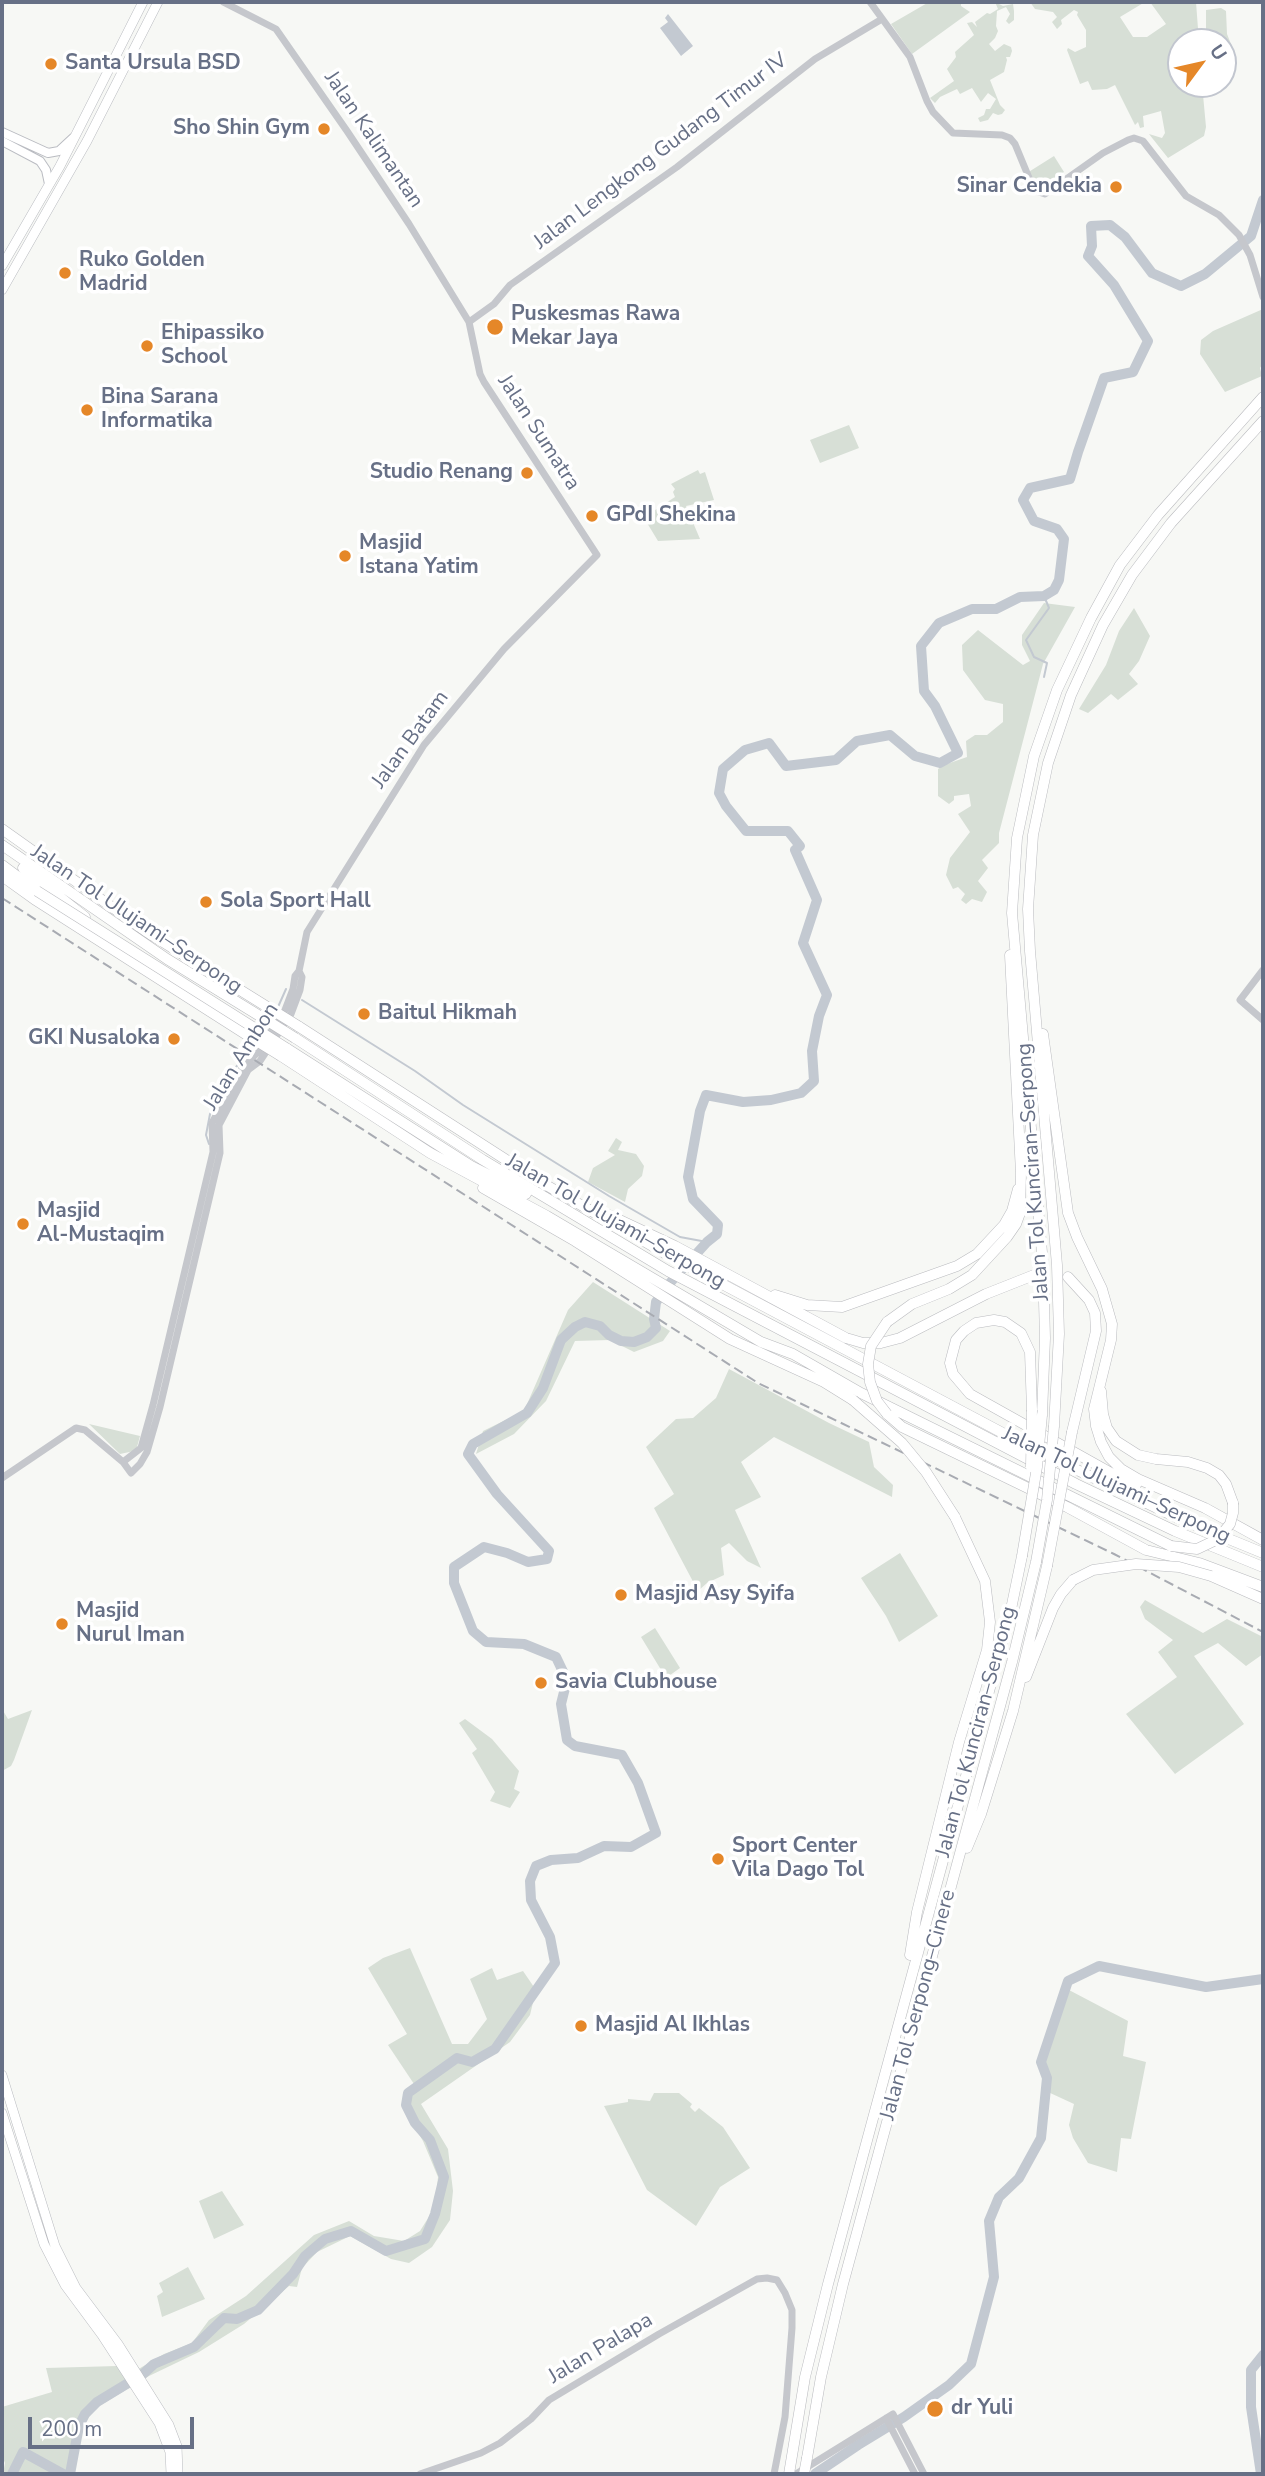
<!DOCTYPE html>
<html>
<head>
<meta charset="utf-8">
<style>
  body { margin:0 }
  #map { position:relative; width:1265px; height:2476px; overflow:hidden; background:#f7f8f5; font-family:"Nunito Sans",sans-serif }
  canvas { display:block }
  .frame { position:absolute; inset:0; border:4px solid #677086; pointer-events:none }
  .north { position:absolute; left:1167px; top:28px; width:70px; height:70px; box-sizing:border-box; background:#fff; border:2px solid #c2c6cf; border-radius:50%; rotate:57deg; font-size:19px; font-weight:700; line-height:28px; text-align:center; color:#677086 }
  .north::after { content:''; display:block; margin:auto; width:24px; height:32px; background:#e58728; clip-path:polygon(50% 0,100% 100%,50% 72%,0 100%) }
  .scale { position:absolute; left:28px; top:2417px; width:166px; height:32px; box-sizing:border-box; border:4px solid #677086; border-top:0; padding-left:9px; font-size:21px; line-height:24px; white-space:nowrap; color:#677086; -webkit-text-stroke:5px #fff; paint-order:stroke }
</style>
</head>
<body>
<div id="map">
<canvas width="1265" height="2476"></canvas>
<div class="frame"></div>
<div class="north">U</div>
<div class="scale">200 m</div>
</div>
<script>
const c = document.querySelector('canvas').getContext('2d');
c.lineJoin = 'round';
function paint(path, color) { c.fillStyle = color; c.fill(path, 'evenodd'); }
const shape = rows => new Path2D(rows.map(r => 'M' + r).join(''));
function stroke(path, color, width, dash) { c.strokeStyle = color; c.lineWidth = width; c.lineCap = dash ? 'butt' : 'round'; c.setLineDash(dash || []); c.stroke(path); }
function write(font, color, halo, rows, align = 'center') {
  c.font = font + ' "Nunito Sans",sans-serif'; c.lineWidth = 7; c.setLineDash([]); c.textBaseline = 'middle'; c.strokeStyle = halo; c.fillStyle = color; for (const [text, x, y, turn = 0] of rows) {
    c.save(); c.translate(x, y); c.rotate((+turn || 0) * Math.PI / 180); c.textAlign = isNaN(turn) ? turn : align; if (halo) c.strokeText(text, 0, 0); c.fillText(text, 0, 0); c.restore();
  }
}
const green = shape([
  [929,2,961,2,961,6,970,12,912,54,891,24],
  [995,2,1003,6,1013,4,1014,11,1014,20,1009,24,1006,21,1010,14,1006,7,997,11,996,26,998,31,995,38,989,44,995,51,1004,44,1011,47,1012,51,1010,57,1006,57,1007,60,1004,72,990,80,1000,105,1005,110,1002,114,998,115,993,113,988,120,980,122,978,118,984,115,986,109,990,109,996,99,988,93,981,102,972,88,960,94,957,89,940,97,935,103,930,98,954,81,947,69,956,57,955,52,974,35,967,23,972,22,977,27,975,22,987,13,990,14,998,9],
  [1030,2,1145,2,1120,17,1133,37,1147,37,1166,24,1150,2,1196,2,1199,42,1181,42,1181,84,1202,84,1206,127,1204,136,1168,158,1149,134,1162,138,1165,133,1161,111,1143,116,1144,127,1140,128,1138,122,1135,125,1115,85,1107,89,1092,90,1088,81,1080,84,1067,50,1068,48,1075,52,1086,47,1086,30,1077,15,1078,12,1074,10,1061,20,1062,24,1057,29,1052,22,1057,17,1053,12,1035,9],
  [1221,8,1226,11,1227,34,1231,44,1206,42,1206,10],
  [1054,156,1064,172,1043,185,1037,185,1031,180,1027,173],
  [1263,309,1263,363,1260,368,1262,376,1225,392,1200,354,1201,340,1213,331],
  [849,425,859,448,820,463,810,440],
  [698,470,700,474,705,472,714,500,686,506,700,539,658,541,641,513,649,514,675,497,673,492,675,489,671,484],
  [1044,603,1075,607,1043,664,999,833,999,843,982,860,988,868,978,881,987,892,982,902,972,899,966,904,961,900,965,894,958,887,953,889,946,875,950,858,970,832,958,814,971,806,969,794,954,796,954,800,949,804,938,796,938,769,944,765,967,757,966,741,975,735,987,735,1003,722,1003,704,985,700,963,670,962,645,978,630,1023,665,1030,661,1022,645,1022,635],
  [1134,608,1150,636,1139,661,1129,674,1138,684,1118,700,1111,694,1088,713,1079,709,1106,665,1119,631],
  [616,1138,622,1142,618,1150,636,1154,644,1166,642,1176,628,1189,625,1202,588,1182,593,1168,615,1155,608,1151],
  [593,1282,670,1331,663,1341,634,1352,610,1340,575,1341,546,1401,514,1434,476,1454,483,1431,524,1411,568,1310],
  [729,1369,829,1423,869,1442,874,1467,893,1485,892,1497,774,1437,741,1462,761,1497,735,1510,761,1568,747,1561,729,1543,721,1548,724,1575,707,1583,698,1591,654,1508,674,1494,646,1447,676,1419,693,1418,716,1398],
  [89,1424,140,1436,137,1447,134,1451,120,1454],
  [900,1553,938,1616,899,1642,886,1616,861,1578],
  [1145,1600,1203,1633,1227,1619,1263,1637,1263,1654,1246,1666,1218,1643,1194,1656,1244,1724,1175,1774,1126,1714,1177,1677,1158,1652,1173,1640,1145,1619,1140,1607],
  [655,1628,680,1668,666,1678,641,1637],
  [2,1709,8,1719,32,1710,14,1760,11,1766,2,1771],
  [465,1719,492,1739,519,1771,514,1789,520,1792,510,1808,490,1801,495,1792,472,1753,477,1749,459,1723],
  [410,1948,452,2044,468,2044,487,2019,470,1979,492,1968,497,1980,523,1971,536,1990,530,2015,510,2042,421,2104,448,2149,453,2191,450,2220,432,2247,409,2263,391,2259,350,2236,317,2252,302,2268,297,2287,289,2286,244,2324,199,2352,149,2376,96,2408,85,2422,80,2435,74,2474,3,2474,5,2463,2,2456,2,2407,52,2392,46,2368,117,2366,125,2377,164,2354,192,2343,209,2320,246,2296,314,2235,349,2221,374,2236,404,2241,420,2231,435,2207,438,2177,423,2141,403,2108,404,2093,414,2084,388,2045,407,2034,368,1968,383,1958],
  [1069,1990,1128,2021,1123,2056,1146,2062,1131,2139,1121,2138,1117,2172,1088,2163,1073,2138,1069,2125,1074,2104,1048,2092,1038,2062],
  [654,2093,679,2093,692,2104,690,2107,695,2112,699,2108,723,2127,750,2168,720,2187,696,2226,647,2190,604,2106,628,2102,628,2099,650,2101],
  [222,2191,244,2225,214,2239,199,2201],
  [188,2267,205,2299,162,2317,157,2296,163,2292,159,2283]
]);
const water = shape([
  [668,14,693,46,681,56,660,28,668,22,665,18]
]);
const stream = shape([
  [1044,596,1049,608,1026,640,1034,657,1047,663,1044,677],
  [302,1000,415,1071,463,1105,609,1196,680,1237,707,1242],
  [278,1007,286,989],
  [209,1144,206,1135,210,1114,236,1067,255,1045]
]);
const river = shape([
  [12,2474,23,2452,63,2474],
  [70,2474,79,2426,85,2414,97,2402,143,2374,154,2364,194,2347,224,2318,237,2319,258,2310,293,2274,305,2256,325,2239,351,2231,386,2251,425,2239,435,2214,444,2177,430,2140,415,2123,406,2105,408,2093,457,2058,472,2062,495,2049,555,1963,550,1937,531,1900,530,1881,536,1866,551,1860,578,1858,604,1846,631,1847,656,1833,638,1783,622,1755,575,1746,567,1740,561,1704,567,1680,556,1657,524,1644,486,1642,473,1631,454,1583,454,1567,484,1547,507,1553,528,1562,547,1559,549,1551,497,1494,468,1454,473,1444,527,1413,543,1388,561,1340,575,1327,585,1322,600,1326,609,1335,621,1341,634,1342,647,1337,656,1328,654,1319,656,1302,669,1284,707,1242,717,1234,718,1225,693,1199,688,1177,700,1111,706,1095,743,1102,771,1100,801,1093,814,1081,812,1051,819,1016,827,995,803,943,817,900,795,850,800,846,788,831,746,831,726,806,719,793,723,769,745,750,769,743,786,766,836,760,857,741,890,735,915,756,940,763,958,753,935,706,924,691,921,646,939,623,972,609,996,609,1020,597,1044,596,1054,590,1059,580,1064,539,1057,529,1034,521,1023,500,1030,488,1070,479,1078,452,1104,378,1133,372,1148,341,1114,285,1088,256,1092,246,1091,226,1110,225,1125,237,1152,273,1181,286,1205,274,1251,236,1263,200],
  [815,2474,858,2445,904,2417,949,2385,971,2364,994,2277,989,2221,999,2197,1019,2178,1041,2138,1047,2078,1041,2062,1068,1981,1099,1966,1206,1987,1263,1979],
  [1261,2474,1251,2407,1251,2370,1263,2355]
]);
const tertiary = shape([
  [870,2,910,57,927,101,933,112,953,133,1002,135,1010,138,1015,144,1032,185,1036,191,1045,194,1103,153,1128,140,1134,138,1143,141,1186,196,1219,215,1239,235,1250,255,1263,297],
  [469,322,494,304,510,285,677,167,815,59,882,19],
  [1263,970,1240,1000,1263,1020],
  [123,1462,141,1448,153,1405,213,1152,212,1123,242,1068,257,1053,285,1010,293,989,295,976,299,971,307,932,424,745,504,649,597,555,484,382,480,374,469,322,409,224,347,131,276,29,223,2],
  [2,1478,76,1428,85,1430,123,1462,131,1473,140,1464,147,1452,160,1407,220,1153,219,1125,248,1070,260,1061,291,1014,300,990,302,977,299,971],
  [886,2418,915,2474],
  [420,2474,481,2453,500,2443,531,2419,549,2400,659,2334,757,2279,767,2278,777,2280,785,2293,792,2310,792,2328,785,2417,774,2474],
  [796,2474,893,2414,924,2474]
]);
const secondary = shape([
  [2,132,48,153,59,151,73,138],
  [2,141,40,161,46,170,49,184]
]);
const primary = shape([
  [2,266,60,166,143,2],
  [2,290,87,141,158,2],
  [2,2075,55,2246,76,2288,118,2344,169,2425,177,2446,178,2474],
  [2,2113,44,2244,65,2285,102,2335,159,2423,170,2452,171,2474]
]);
const motorway = shape([
  [2,829,147,932,269,1008],
  [2,845,167,959,263,1018],
  [2,865,37,891],
  [23,868,85,917],
  [2,876,34,899,247,1035],
  [298,1026,539,1181,675,1259,1031,1448,1180,1519,1263,1553],
  [1043,1034,1068,1213,1077,1237,1102,1289,1112,1324,1111,1340,1094,1409,1096,1426,1101,1442,1109,1457,1121,1469,1138,1479,1205,1508,1263,1540],
  [295,1038,483,1160,668,1271,1076,1484,1175,1531,1263,1567],
  [286,1048,471,1166,526,1194],
  [281,1056,430,1153,547,1216,761,1342,793,1354,861,1393,1171,1546],
  [483,1188,575,1241,730,1339,824,1382,853,1400],
  [609,1215,675,1246,846,1338,863,1343,881,1343,900,1338,986,1294,1034,1275],
  [1068,1277,1089,1300,1095,1313,1096,1331,1072,1432],
  [775,1295,807,1305,842,1307,957,1266,977,1254,1004,1225,1012,1211,1018,1189],
  [887,1322,912,1304,949,1289,972,1275,1007,1237,1016,1224,1020,1213,1021,1173,1010,955],
  [1101,1391,1103,1414,1107,1428,1116,1441,1138,1455,1156,1459,1188,1462,1207,1468,1219,1475,1226,1484,1233,1503],
  [1032,1410,1030,1352,1021,1333,1005,1322,994,1320,976,1323,964,1331,956,1340,950,1363,953,1374,970,1394,1113,1474,1136,1485],
  [887,1414,902,1427,1067,1507,1146,1550,1199,1563,1263,1587],
  [1042,1415,1045,1338,1043,1264,1012,913,1017,838,1034,756,1057,690,1091,618,1120,565,1158,515,1263,397],
  [1054,1426,1059,1334,1057,1265,1030,951,1028,909,1033,835,1048,763,1071,695,1103,625,1132,575,1171,523,1263,421],
  [1211,1576,1263,1599],
  [1026,1677,1053,1608,1061,1594,1073,1580],
  [967,1848,981,1814,1013,1711,1047,1566],
  [910,1955,917,1912,959,1742,987,1650,990,1622,985,1581,955,1517],
  [807,2458,821,2377,843,2284,1012,1662,1036,1562],
  [789,2474,805,2377,828,2284,1010,1614,1022,1556]
]);
const rail = shape([
  [2,898,758,1383,1114,1554,1263,1632]
]);
const motorwayBridge = shape([
  [37,891,286,1048],
  [269,1008,298,1026],
  [263,1018,295,1038],
  [247,1035,281,1056],
  [887,1322,871,1346,868,1364,870,1382,877,1401,887,1414],
  [853,1400,902,1443,926,1472,955,1517],
  [1031,1467,1032,1410],
  [1171,1546,1197,1549,1218,1539,1230,1524,1233,1513,1233,1503],
  [1022,1556,1037,1467,1042,1415],
  [1036,1562,1047,1500,1054,1426],
  [1047,1566,1072,1432],
  [1073,1580,1093,1570,1136,1564,1179,1567,1211,1576],
  [804,2474,807,2458]
]);
const markers = [
  [51,64,7,"#e58728"],
  [324,129,7,"#e58728"],
  [1116,187,7,"#e58728"],
  [65,273,7,"#e58728"],
  [495,327,9,"#e58728"],
  [147,346,7,"#e58728"],
  [87,410,7,"#e58728"],
  [527,473,7,"#e58728"],
  [592,516,7,"#e58728"],
  [345,556,7,"#e58728"],
  [206,902,7,"#e58728"],
  [364,1014,7,"#e58728"],
  [174,1039,7,"#e58728"],
  [23,1224,7,"#e58728"],
  [621,1595,7,"#e58728"],
  [62,1624,7,"#e58728"],
  [541,1683,7,"#e58728"],
  [718,1859,7,"#e58728"],
  [581,2026,7,"#e58728"],
  [935,2409,9,"#e58728"]
];
const poiNames = [
  ["Santa Ursula BSD",65,64],
  ["Sho Shin Gym",310,129,"right"],
  ["Sinar Cendekia",1102,187,"right"],
  ["Ruko Golden",79,261],
  ["Madrid",79,285],
  ["Puskesmas Rawa",511,315],
  ["Mekar Jaya",511,339],
  ["Ehipassiko",161,334],
  ["School",161,358],
  ["Bina Sarana",101,398],
  ["Informatika",101,422],
  ["Studio Renang",513,473,"right"],
  ["GPdI Shekina",606,516],
  ["Masjid",359,544],
  ["Istana Yatim",359,568],
  ["Sola Sport Hall",220,902],
  ["Baitul Hikmah",378,1014],
  ["GKI Nusaloka",160,1039,"right"],
  ["Masjid",37,1212],
  ["Al-Mustaqim",37,1236],
  ["Masjid Asy Syifa",635,1595],
  ["Masjid",76,1612],
  ["Nurul Iman",76,1636],
  ["Savia Clubhouse",555,1683],
  ["Sport Center",732,1847],
  ["Vila Dago Tol",732,1871],
  ["Masjid Al Ikhlas",595,2026],
  ["dr Yuli",951,2409]
];
const streetNames = [
  ["Jalan Kalimantan",373,140,56],
  ["Jalan Lengkong Gudang Timur IV",661,152,-37],
  ["Jalan Sumatra",538,433,57],
  ["Jalan Batam",411,740,-54],
  ["Jalan Tol Ulujami–Serpong",136,920,34],
  ["Jalan Ambon",242,1057,-58],
  ["Jalan Tol Kunciran–Serpong",1034,1172,-94],
  ["Jalan Tol Ulujami–Serpong",615,1222,30],
  ["Jalan Tol Ulujami–Serpong",1116,1486,25],
  ["Jalan Tol Kunciran–Serpong",977,1732,-75],
  ["Jalan Tol Serpong–Cinere",919,2005,-75],
  ["Jalan Palapa",601,2349,-31]
];
paint(green, '#d7dfd6');
paint(water, '#c3c9d1');
stroke(stream, '#c3c9d1', 2);
stroke(river, '#c3c9d1', 10);
stroke(secondary, '#babcc2', 10);
stroke(primary, '#babcc1', 10);
stroke(motorway, '#babbbf', 11);
stroke(tertiary, '#c5c7cc', 7);
stroke(secondary, '#fff', 8);
stroke(primary, '#fff', 9);
stroke(motorway, '#fff', 10);
stroke(rail, '#a8abb2', 2, [10, 5]);
stroke(motorwayBridge, '#babbbf', 11, []);
stroke(motorwayBridge, '#fff', 10);
for (const [x, y, r, color] of markers) { const dot = new Path2D(); dot.arc(x, y, r, 0, 2 * Math.PI); c.fillStyle = color; c.fill(dot); stroke(dot, '#fff', 2.5); }
write('bold 21px', '#677086', '#fff', poiNames, 'left');
write('21px', '#677086', '#fff', streetNames);
</script>
</body>
</html>
